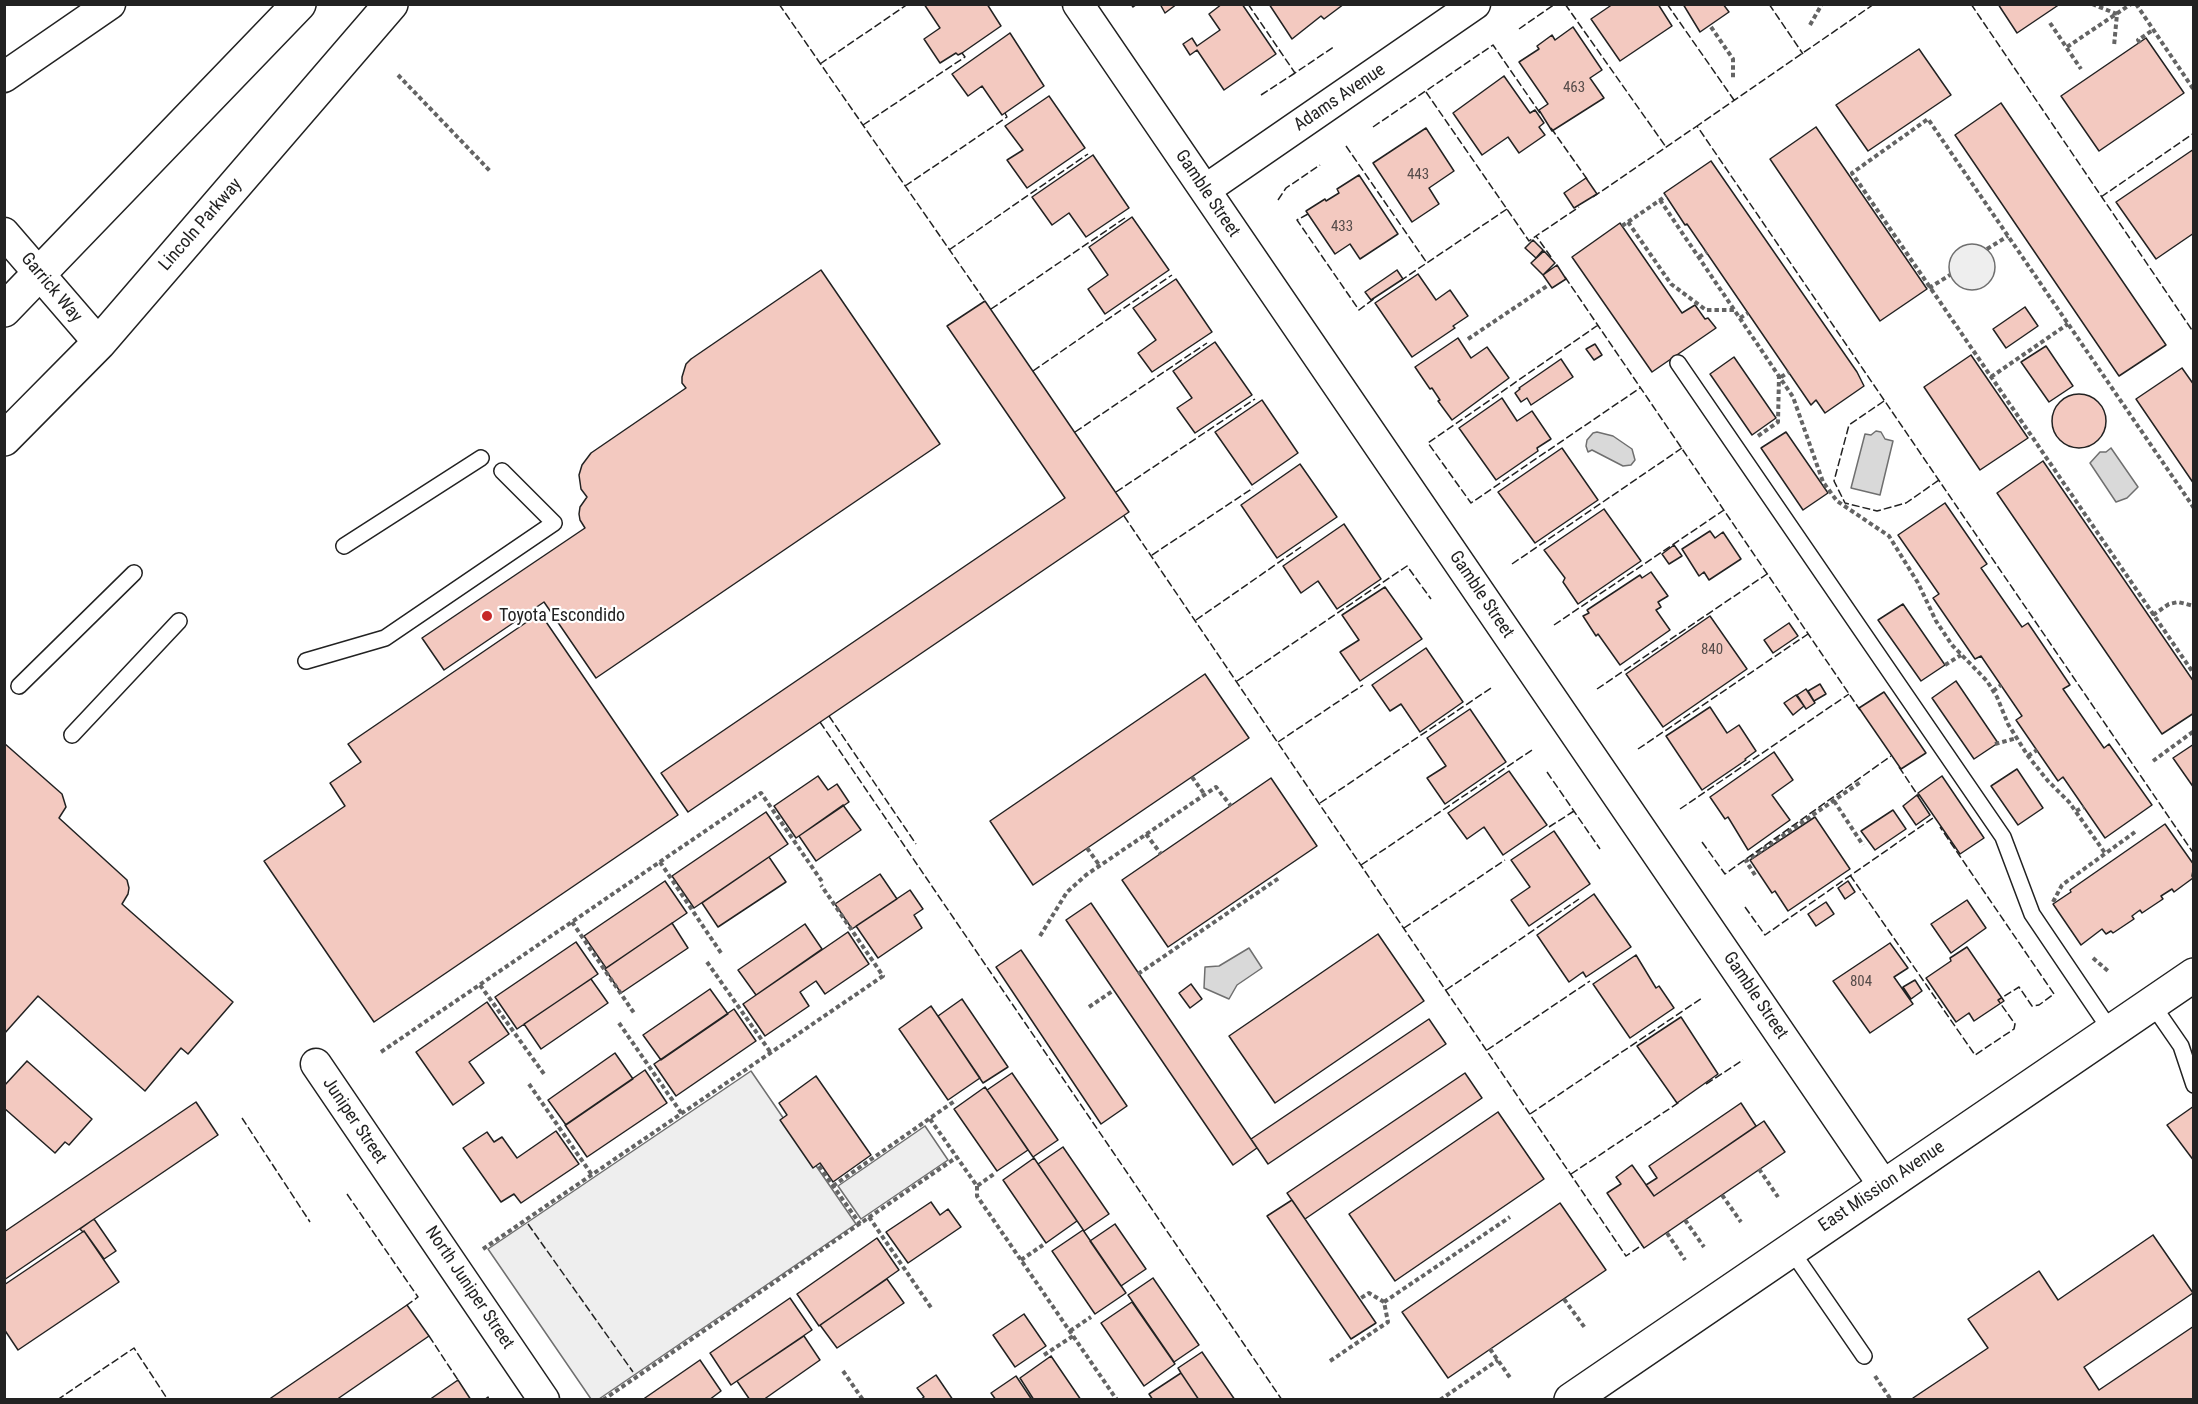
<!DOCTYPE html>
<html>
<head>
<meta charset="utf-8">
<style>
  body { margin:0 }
  #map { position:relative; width:2198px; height:1404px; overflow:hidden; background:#fff; font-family:"Roboto Condensed",sans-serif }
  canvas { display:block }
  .frame { position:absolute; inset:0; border:6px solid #222; pointer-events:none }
</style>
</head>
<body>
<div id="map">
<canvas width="2198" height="1404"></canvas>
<div class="frame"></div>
</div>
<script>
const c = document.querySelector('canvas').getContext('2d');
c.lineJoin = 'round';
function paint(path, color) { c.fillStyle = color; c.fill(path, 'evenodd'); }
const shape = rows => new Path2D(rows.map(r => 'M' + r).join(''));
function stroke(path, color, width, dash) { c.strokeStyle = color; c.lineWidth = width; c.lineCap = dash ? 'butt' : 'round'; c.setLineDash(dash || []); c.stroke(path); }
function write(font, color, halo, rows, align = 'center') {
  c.font = font + ' "Roboto Condensed",sans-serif'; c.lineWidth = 4.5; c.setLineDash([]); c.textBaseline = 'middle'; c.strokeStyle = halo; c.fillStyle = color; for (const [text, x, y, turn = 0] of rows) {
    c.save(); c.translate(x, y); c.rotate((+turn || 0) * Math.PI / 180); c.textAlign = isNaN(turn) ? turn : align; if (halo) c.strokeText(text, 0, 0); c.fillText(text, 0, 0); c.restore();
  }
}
const green = shape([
  '1949 267a23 23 0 1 1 46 0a23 23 0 1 1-46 0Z',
  [751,1071,856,1224,599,1399,591,1399,488,1249,751,1071],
  [925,1126,948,1160,861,1219,838,1186,925,1126]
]);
const water = shape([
  [1876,431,1881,432,1885,439,1893,441,1880,495,1851,488,1865,434,1871,435,1876,431],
  [1597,432,1613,436,1632,449,1635,460,1631,465,1623,466,1592,450,1588,452,1586,446,1587,440,1593,433,1597,432],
  [2111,448,2138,487,2127,498,2116,502,2090,463,2100,452,2106,452,2111,448],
  [1249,948,1262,968,1237,985,1229,999,1204,988,1205,967,1219,966,1249,948]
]);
const building = shape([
  [924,4,987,4,1001,26,962,53,958,55,956,53,940,63,924,39,940,28,924,4],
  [1160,4,1177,4,1165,13,1160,4],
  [1222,4,1242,4,1276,54,1224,90,1197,50,1190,55,1183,44,1192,38,1197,46,1220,30,1209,14,1222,4],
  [1269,4,1344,4,1324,19,1321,16,1292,39,1269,4],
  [1613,4,1658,4,1672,26,1620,61,1591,19,1613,4],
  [1683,4,1723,4,1729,12,1700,32,1683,4],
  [1998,4,2060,4,2017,33,1998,4],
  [1573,27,1602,70,1590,78,1604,98,1552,131,1539,110,1548,104,1519,62,1539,49,1537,46,1552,35,1555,40,1573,27],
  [1010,33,1044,86,1002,115,982,86,968,96,952,74,1010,33],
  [2146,38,2184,93,2099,151,2061,96,2146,38],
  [1919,49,1951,95,1868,151,1836,105,1919,49],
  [1504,76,1530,113,1535,110,1544,123,1539,127,1545,135,1519,153,1508,137,1482,155,1453,113,1504,76],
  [1049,96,1085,148,1027,188,1007,160,1023,150,1005,126,1049,96],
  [2001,103,2166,345,2119,376,1955,135,2001,103],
  [1816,127,1927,289,1880,321,1770,159,1816,127],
  [1426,128,1454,171,1429,188,1439,204,1412,222,1373,163,1426,128],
  [2194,149,2194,233,2156,259,2116,202,2194,149],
  [1093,155,1129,208,1086,237,1069,213,1052,225,1032,197,1093,155],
  [1711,161,1857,372,1864,386,1825,413,1816,400,1811,405,1687,224,1685,225,1664,193,1711,161],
  [1359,175,1398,234,1360,259,1350,244,1335,254,1306,211,1325,199,1326,201,1339,193,1337,189,1359,175],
  [1586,178,1597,194,1574,208,1564,193,1586,178],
  [1132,217,1169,270,1105,314,1088,289,1108,275,1089,247,1132,217],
  [1620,223,1682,313,1695,305,1705,319,1708,318,1716,328,1652,372,1572,257,1620,223],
  [1533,240,1543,250,1536,258,1525,248,1533,240],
  [1544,251,1555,263,1543,275,1531,263,1544,251],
  [1557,265,1566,279,1552,288,1543,275,1557,265],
  [821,270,940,444,596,678,544,602,444,670,422,638,585,528,580,520,579,514,580,507,587,497,581,489,579,475,582,465,591,453,686,388,682,383,682,377,686,364,691,359,821,270],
  [1397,270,1403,279,1371,300,1365,292,1397,270],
  [1418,274,1436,300,1450,290,1468,316,1453,326,1455,328,1412,357,1375,303,1418,274],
  [1176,279,1212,332,1152,372,1138,353,1156,340,1133,308,1176,279],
  [985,301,1129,512,688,812,661,773,1065,498,947,326,985,301],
  [2025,307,2038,326,2006,348,1993,329,2025,307],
  [1458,338,1471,358,1487,347,1509,378,1452,420,1438,401,1440,400,1432,388,1430,389,1415,367,1458,338],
  [1215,342,1252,395,1195,433,1177,408,1192,398,1173,371,1215,342],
  [1595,344,1602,355,1594,360,1586,349,1595,344],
  [2046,346,2073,386,2049,402,2021,362,2046,346],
  [1971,355,2028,438,1980,470,1924,387,1971,355],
  [1734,357,1776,418,1752,435,1710,374,1734,357],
  [1561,359,1573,377,1531,405,1527,398,1521,402,1515,393,1520,389,1519,388,1561,359],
  [2182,368,2194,385,2194,484,2136,399,2182,368],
  '2052 421a27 27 0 1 1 54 0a27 27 0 1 1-54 0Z',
  [1502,398,1517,421,1532,411,1551,439,1537,448,1538,451,1496,480,1459,428,1502,398],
  [1262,400,1298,453,1252,485,1215,432,1262,400],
  [1786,432,1828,493,1803,510,1761,448,1786,432],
  [1562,448,1598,500,1535,543,1498,492,1562,448],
  [2043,461,2194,682,2194,713,2162,734,1997,493,2043,461],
  [1300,464,1337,517,1277,558,1241,505,1300,464],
  [1945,503,1987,564,1981,568,2022,627,2028,623,2070,685,2063,689,2104,748,2109,744,2152,805,2105,838,2063,777,2058,781,2016,720,2022,716,1981,656,1975,659,1933,598,1939,594,1898,535,1945,503],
  [1604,509,1641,561,1578,604,1563,582,1565,578,1544,550,1604,509],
  [1344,524,1381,579,1337,609,1318,581,1301,593,1283,566,1344,524],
  [1710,531,1715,538,1723,532,1741,559,1709,580,1704,572,1699,576,1682,549,1710,531],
  [1674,545,1682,556,1669,564,1662,554,1674,545],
  [1651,572,1668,596,1658,602,1661,607,1656,610,1670,630,1620,665,1598,634,1596,636,1583,616,1589,613,1587,610,1640,575,1642,578,1651,572],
  [1385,587,1422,639,1360,681,1340,652,1359,640,1342,615,1385,587],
  [1903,604,1945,665,1921,681,1878,620,1903,604],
  [540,613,678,815,374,1022,264,861,345,806,330,783,361,762,348,744,540,613],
  [1710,616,1747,669,1663,727,1626,674,1710,616],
  [1789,623,1798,636,1773,653,1764,640,1789,623],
  [1426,648,1463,702,1420,732,1401,704,1390,711,1372,685,1426,648],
  [1205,674,1249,738,1033,885,990,821,1205,674],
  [1956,681,1998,743,1974,759,1932,698,1956,681],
  [1820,684,1826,694,1814,701,1808,691,1820,684],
  [1806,689,1815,703,1806,709,1797,695,1806,689],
  [1884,692,1926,753,1901,769,1859,708,1884,692],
  [1796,695,1804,706,1793,715,1784,703,1796,695],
  [1710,707,1727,733,1739,725,1756,751,1745,759,1746,760,1702,790,1666,736,1710,707],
  [1470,709,1506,762,1445,804,1427,778,1446,766,1427,738,1470,709],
  [4,743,62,794,66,807,59,818,127,880,129,888,128,894,122,904,233,1002,188,1054,181,1048,145,1091,38,996,4,1034,4,743],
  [2194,744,2194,788,2173,758,2194,744],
  [1774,752,1793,780,1772,795,1790,820,1748,850,1728,817,1725,819,1710,797,1774,752],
  [2017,769,2043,808,2018,825,1991,786,2017,769],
  [1509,771,1547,825,1503,855,1484,827,1467,839,1448,813,1509,771],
  [818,776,828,790,837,784,849,802,796,838,774,806,818,776],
  [1942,776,1984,838,1960,854,1918,793,1942,776],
  [1271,778,1317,846,1168,947,1122,880,1271,778],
  [1917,795,1930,815,1916,825,1903,806,1917,795],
  [843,805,861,830,816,861,799,836,843,805],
  [1893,810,1906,829,1875,850,1861,831,1893,810],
  [766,812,788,844,694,908,672,876,766,812],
  [1815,817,1850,869,1788,911,1775,891,1772,893,1750,860,1815,817],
  [2165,824,2194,865,2192,876,2193,878,2174,892,2172,889,2161,896,2163,899,2142,913,2140,910,2132,916,2134,919,2113,933,2111,931,2106,934,2102,929,2081,945,2053,904,2071,892,2070,890,2165,824],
  [1554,831,1590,884,1529,926,1511,900,1530,887,1511,860,1554,831],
  [769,857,786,882,718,927,702,903,769,857],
  [880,874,897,899,852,929,835,904,880,874],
  [665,881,687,913,606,968,584,936,665,881],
  [1848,881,1855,892,1845,899,1838,888,1848,881],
  [910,890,923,909,914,915,922,928,878,958,856,926,910,890],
  [1594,894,1631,947,1586,977,1583,972,1569,982,1537,935,1594,894],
  [1967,900,1986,928,1951,953,1931,924,1967,900],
  [1826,902,1834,914,1816,926,1808,914,1826,902],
  [1091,903,1257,1148,1233,1165,1066,920,1091,903],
  [672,923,688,948,621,993,605,969,672,923],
  [805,924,822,949,756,995,738,970,805,924],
  [848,932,869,964,825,994,816,981,800,992,809,1006,765,1036,743,1004,848,932],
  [1378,934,1424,1001,1275,1103,1229,1036,1378,934],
  [576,942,598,974,517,1029,495,997,576,942],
  [1890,943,1908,968,1894,977,1913,1004,1870,1033,1833,981,1890,943],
  [1967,947,2004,1001,1974,1021,1969,1013,1956,1022,1926,978,1951,961,1950,958,1967,947],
  [1021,950,1127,1106,1101,1124,996,967,1021,950],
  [1636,955,1656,988,1659,986,1674,1008,1630,1038,1593,984,1636,955],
  [591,979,608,1003,541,1049,524,1024,591,979],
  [1915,980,1922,991,1911,999,1903,987,1915,980],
  [1191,984,1202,999,1190,1008,1179,993,1191,984],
  [710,989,728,1014,661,1060,643,1035,710,989],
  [962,999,1008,1067,983,1083,938,1016,962,999],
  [487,1002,509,1034,469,1062,484,1083,453,1105,416,1052,487,1002],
  [931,1006,980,1078,948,1100,899,1029,931,1006],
  [734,1009,756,1041,676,1096,654,1064,734,1009],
  [1681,1017,1718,1074,1677,1103,1637,1046,1681,1017],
  [1429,1019,1446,1044,1268,1164,1251,1139,1429,1019],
  [615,1053,633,1079,566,1125,548,1100,615,1053],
  [27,1061,92,1119,69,1145,65,1142,55,1153,4,1108,4,1086,27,1061],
  [645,1070,667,1103,587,1157,565,1125,645,1070],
  [1012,1073,1058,1140,1033,1157,987,1090,1012,1073],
  [1465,1073,1482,1098,1305,1219,1287,1193,1465,1073],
  [816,1076,871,1155,833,1182,820,1163,813,1168,780,1120,787,1115,779,1103,816,1076],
  [985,1087,1028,1150,997,1171,954,1109,985,1087],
  [196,1102,218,1135,4,1280,4,1232,196,1102],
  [1741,1103,1756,1126,1654,1196,1646,1185,1657,1178,1649,1166,1741,1103],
  [2194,1106,2194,1161,2167,1125,2194,1106],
  [1498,1112,1544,1179,1395,1281,1349,1214,1498,1112],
  [1764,1121,1785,1152,1644,1248,1607,1193,1621,1184,1616,1177,1632,1165,1654,1196,1764,1121],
  [556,1131,579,1164,521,1203,514,1194,501,1202,463,1148,487,1132,494,1142,502,1137,517,1158,556,1131],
  [1063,1147,1109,1214,1084,1231,1038,1164,1063,1147],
  [1034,1158,1077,1221,1046,1243,1003,1180,1034,1158],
  [1292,1200,1376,1323,1351,1339,1267,1216,1292,1200],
  [931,1202,940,1215,948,1209,961,1227,908,1263,886,1232,931,1202],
  [1560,1203,1606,1270,1448,1378,1402,1312,1560,1203],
  [94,1219,116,1251,104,1259,84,1231,83,1232,80,1229,94,1219],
  [1115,1224,1146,1269,1121,1286,1090,1241,1115,1224],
  [1083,1230,1126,1293,1095,1314,1052,1251,1083,1230],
  [84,1231,119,1282,18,1350,4,1329,4,1285,84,1231],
  [2153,1235,2193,1293,2084,1367,2099,1390,2194,1326,2194,1400,1914,1400,1913,1398,1988,1348,1968,1319,2039,1271,2058,1300,2153,1235],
  [877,1238,899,1270,819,1326,797,1294,877,1238],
  [1153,1278,1199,1345,1174,1362,1128,1295,1153,1278],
  [887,1279,904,1303,837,1348,820,1325,887,1279],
  [790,1298,812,1330,731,1385,710,1353,790,1298],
  [1132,1302,1175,1364,1144,1386,1101,1323,1132,1302],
  [407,1305,429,1336,336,1400,268,1400,407,1305],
  [1024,1314,1046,1346,1015,1367,993,1335,1024,1314],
  [804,1336,820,1360,763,1400,750,1400,737,1381,804,1336],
  [1202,1352,1235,1400,1199,1400,1181,1373,1178,1368,1202,1352],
  [1051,1356,1081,1400,1034,1400,1020,1378,1051,1356],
  [700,1360,721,1391,709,1400,642,1400,700,1360],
  [1181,1373,1199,1400,1153,1400,1149,1394,1181,1373],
  [936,1375,953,1400,920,1400,924,1397,917,1388,936,1375],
  [1016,1376,1032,1400,996,1400,991,1393,1016,1376],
  [458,1380,471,1400,429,1400,458,1380]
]);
const path = shape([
  [2092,4,2117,14,2114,46],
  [2136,4,2194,90],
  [2050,23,2081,69],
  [1810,25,1822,4],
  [1711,27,1733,59,1733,79],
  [2140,43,2138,40,2153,30],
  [2067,47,2131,4],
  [398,75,491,172],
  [1660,200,1793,397,1823,482,1837,501,1889,536,1918,583,1936,621,1952,645,1987,681,1997,697,2008,724,2028,756,2048,781,2069,802,2105,853],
  [1628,222,1671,284,1706,310,1735,310],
  [1622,226,1666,196],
  [1987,249,2008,236],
  [1699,257,1707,252],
  [1929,288,1950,275],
  [1740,318,1748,313],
  [1468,339,1547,286],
  [1781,377,1789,372],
  [1991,377,2068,324],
  [1758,436,1778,422,1779,376],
  [2194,508,1928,119,1852,173,2194,674],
  [2153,615,2169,604,2178,602,2194,606],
  [1945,665,1961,655],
  [1993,691,2001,685],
  [1995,744,2017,738],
  [2028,756,2037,750],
  [2153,761,2194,731],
  [1192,777,1205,795],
  [1834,801,1863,845],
  [2076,811,2084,807],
  [1146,834,1161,854],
  [1087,848,1100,866],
  [660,862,721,953],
  [1755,875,1746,861,1862,781],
  [2053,902,2062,885,2135,832],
  [572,922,634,1013],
  [1040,936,1067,892,1086,875,1216,787,1231,806],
  [2093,958,2108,971],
  [707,962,771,1053],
  [1138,974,1279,878],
  [480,985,544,1074],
  [1089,1007,1114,990],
  [619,1023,682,1114],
  [381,1052,761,793,823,883],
  [529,1084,592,1175],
  [930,1119,977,1186,994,1174],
  [819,1166,860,1224],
  [1759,1169,1778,1197],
  [833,1186,956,1100],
  [977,1186,977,1196,1117,1400],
  [1722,1195,1741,1222],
  [869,1217,932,1309],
  [1685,1220,1704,1247],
  [1667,1233,1685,1260],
  [483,1249,883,976,821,885],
  [1021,1260,1043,1245],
  [1564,1299,1585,1328],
  [1384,1302,1510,1217],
  [1070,1331,1091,1317],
  [1490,1349,1511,1379],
  [1044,1355,1073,1336],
  [1330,1361,1388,1322,1384,1302,1369,1293,1361,1298],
  [843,1371,863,1400],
  [1875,1376,1891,1400],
  [603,1400,957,1157],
  [1440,1400,1498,1360]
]);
const lane = shape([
  [1678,363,2003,837,2032,914,2111,1031],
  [344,546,481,458],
  [306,661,385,638,554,523,502,471],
  [19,686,134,573],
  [72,735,179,621],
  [2152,1004,2181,1046,2194,1085],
  [1791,1250,1864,1356]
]);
const street = shape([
  [1078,4,1884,1186],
  [4,77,110,4],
  [1205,190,1475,4],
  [4,233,99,343],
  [316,1064,544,1400]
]);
const secondary = shape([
  [1571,1400,2194,975]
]);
const primary = shape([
  [4,310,299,4],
  [4,439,99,343,391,4]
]);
const fence = shape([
  [779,4,985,301],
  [1131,4,1133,7,1137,4],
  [1248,4,1295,73,1335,46],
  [1565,4,1666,147],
  [1667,4,1734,100],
  [1769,4,1803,54],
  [1874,4,1697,126,2194,854],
  [1971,4,2194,333],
  [1519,29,1555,4],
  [820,64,908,4],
  [1426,92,1529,241,1536,236],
  [1261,95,1295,73],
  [863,125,965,57,962,53],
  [1373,127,1493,45,1540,113],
  [1551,128,1587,179],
  [1346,146,1427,263],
  [905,186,1007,117,1005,113],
  [1593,197,1697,126],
  [2101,197,2194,133],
  [1278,200,1286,188,1320,165],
  [1308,214,1297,220,1359,310,1375,298],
  [949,250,1088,154],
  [1551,257,1536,236,1579,207],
  [1565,277,1860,710],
  [1400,281,1507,209],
  [991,309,1125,218],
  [1598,325,1428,443,1471,503,1640,388],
  [1033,371,1172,275],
  [1884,401,1849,425,1834,481,1845,503,1877,511,1906,503,1939,480],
  [1075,432,1207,343],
  [1116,492,1255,399],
  [1124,516,1626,1256,1642,1245],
  [1152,555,1253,488],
  [1512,564,1682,448],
  [1196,620,1301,547],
  [1554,625,1724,510],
  [1237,681,1407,566,1431,599],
  [1597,689,1767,574],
  [829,716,916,844],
  [820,722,1282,1400],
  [1278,742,1363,685],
  [1638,749,1808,634],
  [1899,767,1919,797],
  [1547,772,1600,849],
  [1320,803,1491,688],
  [1680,809,1849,694],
  [1549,827,1574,811],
  [1702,842,1725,874,1891,756],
  [1361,865,1532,750],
  [1850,875,1975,1055,2014,1029,2015,1024,1998,1000,2019,987,2032,1006,2039,1005,2054,994,1940,827],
  [1745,907,1765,935,1933,818],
  [1404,928,1505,860],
  [1446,990,1579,899],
  [1487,1050,1590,981],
  [1706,1084,1743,1060],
  [1530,1114,1702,998],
  [242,1118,310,1222],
  [1571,1174,1681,1101],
  [347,1194,418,1297,407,1305],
  [528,1224,633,1372],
  [429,1336,458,1380],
  [57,1400,134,1348,168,1400],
  [484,1400,488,1397,489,1400]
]);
const markers = [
  [487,616,6,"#c62828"]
];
const numberNames = [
  ["463",1574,88],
  ["443",1418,175],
  ["433",1342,227],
  ["840",1712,650],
  ["804",1861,982]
];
const streetNames = [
  ["Adams Avenue",1340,98,-34],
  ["Gamble Street",1207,194,56],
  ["Lincoln Parkway",201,225,-49],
  ["Garrick Way",51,288,50],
  ["Gamble Street",1481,595,56],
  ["Gamble Street",1755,996,56],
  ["Juniper Street",354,1121,56],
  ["East Mission Avenue",1882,1187,-34],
  ["North Juniper Street",469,1288,56]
];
const poiNames = [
  ["Toyota Escondido",499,616]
];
paint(green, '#eee');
stroke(green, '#6f6f6f', 1.5);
paint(water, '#d9d9d9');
stroke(water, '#6f6f6f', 1.5);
paint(building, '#f3c9c0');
stroke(building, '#222', 1.5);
stroke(lane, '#222', 18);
stroke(street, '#222', 33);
stroke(secondary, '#222', 36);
stroke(primary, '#222', 36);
stroke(path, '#646464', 4, [4.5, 3]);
stroke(lane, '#fff', 15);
stroke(street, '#fff', 30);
stroke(secondary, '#fff', 33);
stroke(primary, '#fff', 33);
stroke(fence, '#222', 1.5, [8, 3]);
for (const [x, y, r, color] of markers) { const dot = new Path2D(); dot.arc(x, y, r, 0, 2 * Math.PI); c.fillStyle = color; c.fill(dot); stroke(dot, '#fff', 2); }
write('15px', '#564c4a', null, numberNames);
write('18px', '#222', '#fff', streetNames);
write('18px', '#222', '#fff', poiNames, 'left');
</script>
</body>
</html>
